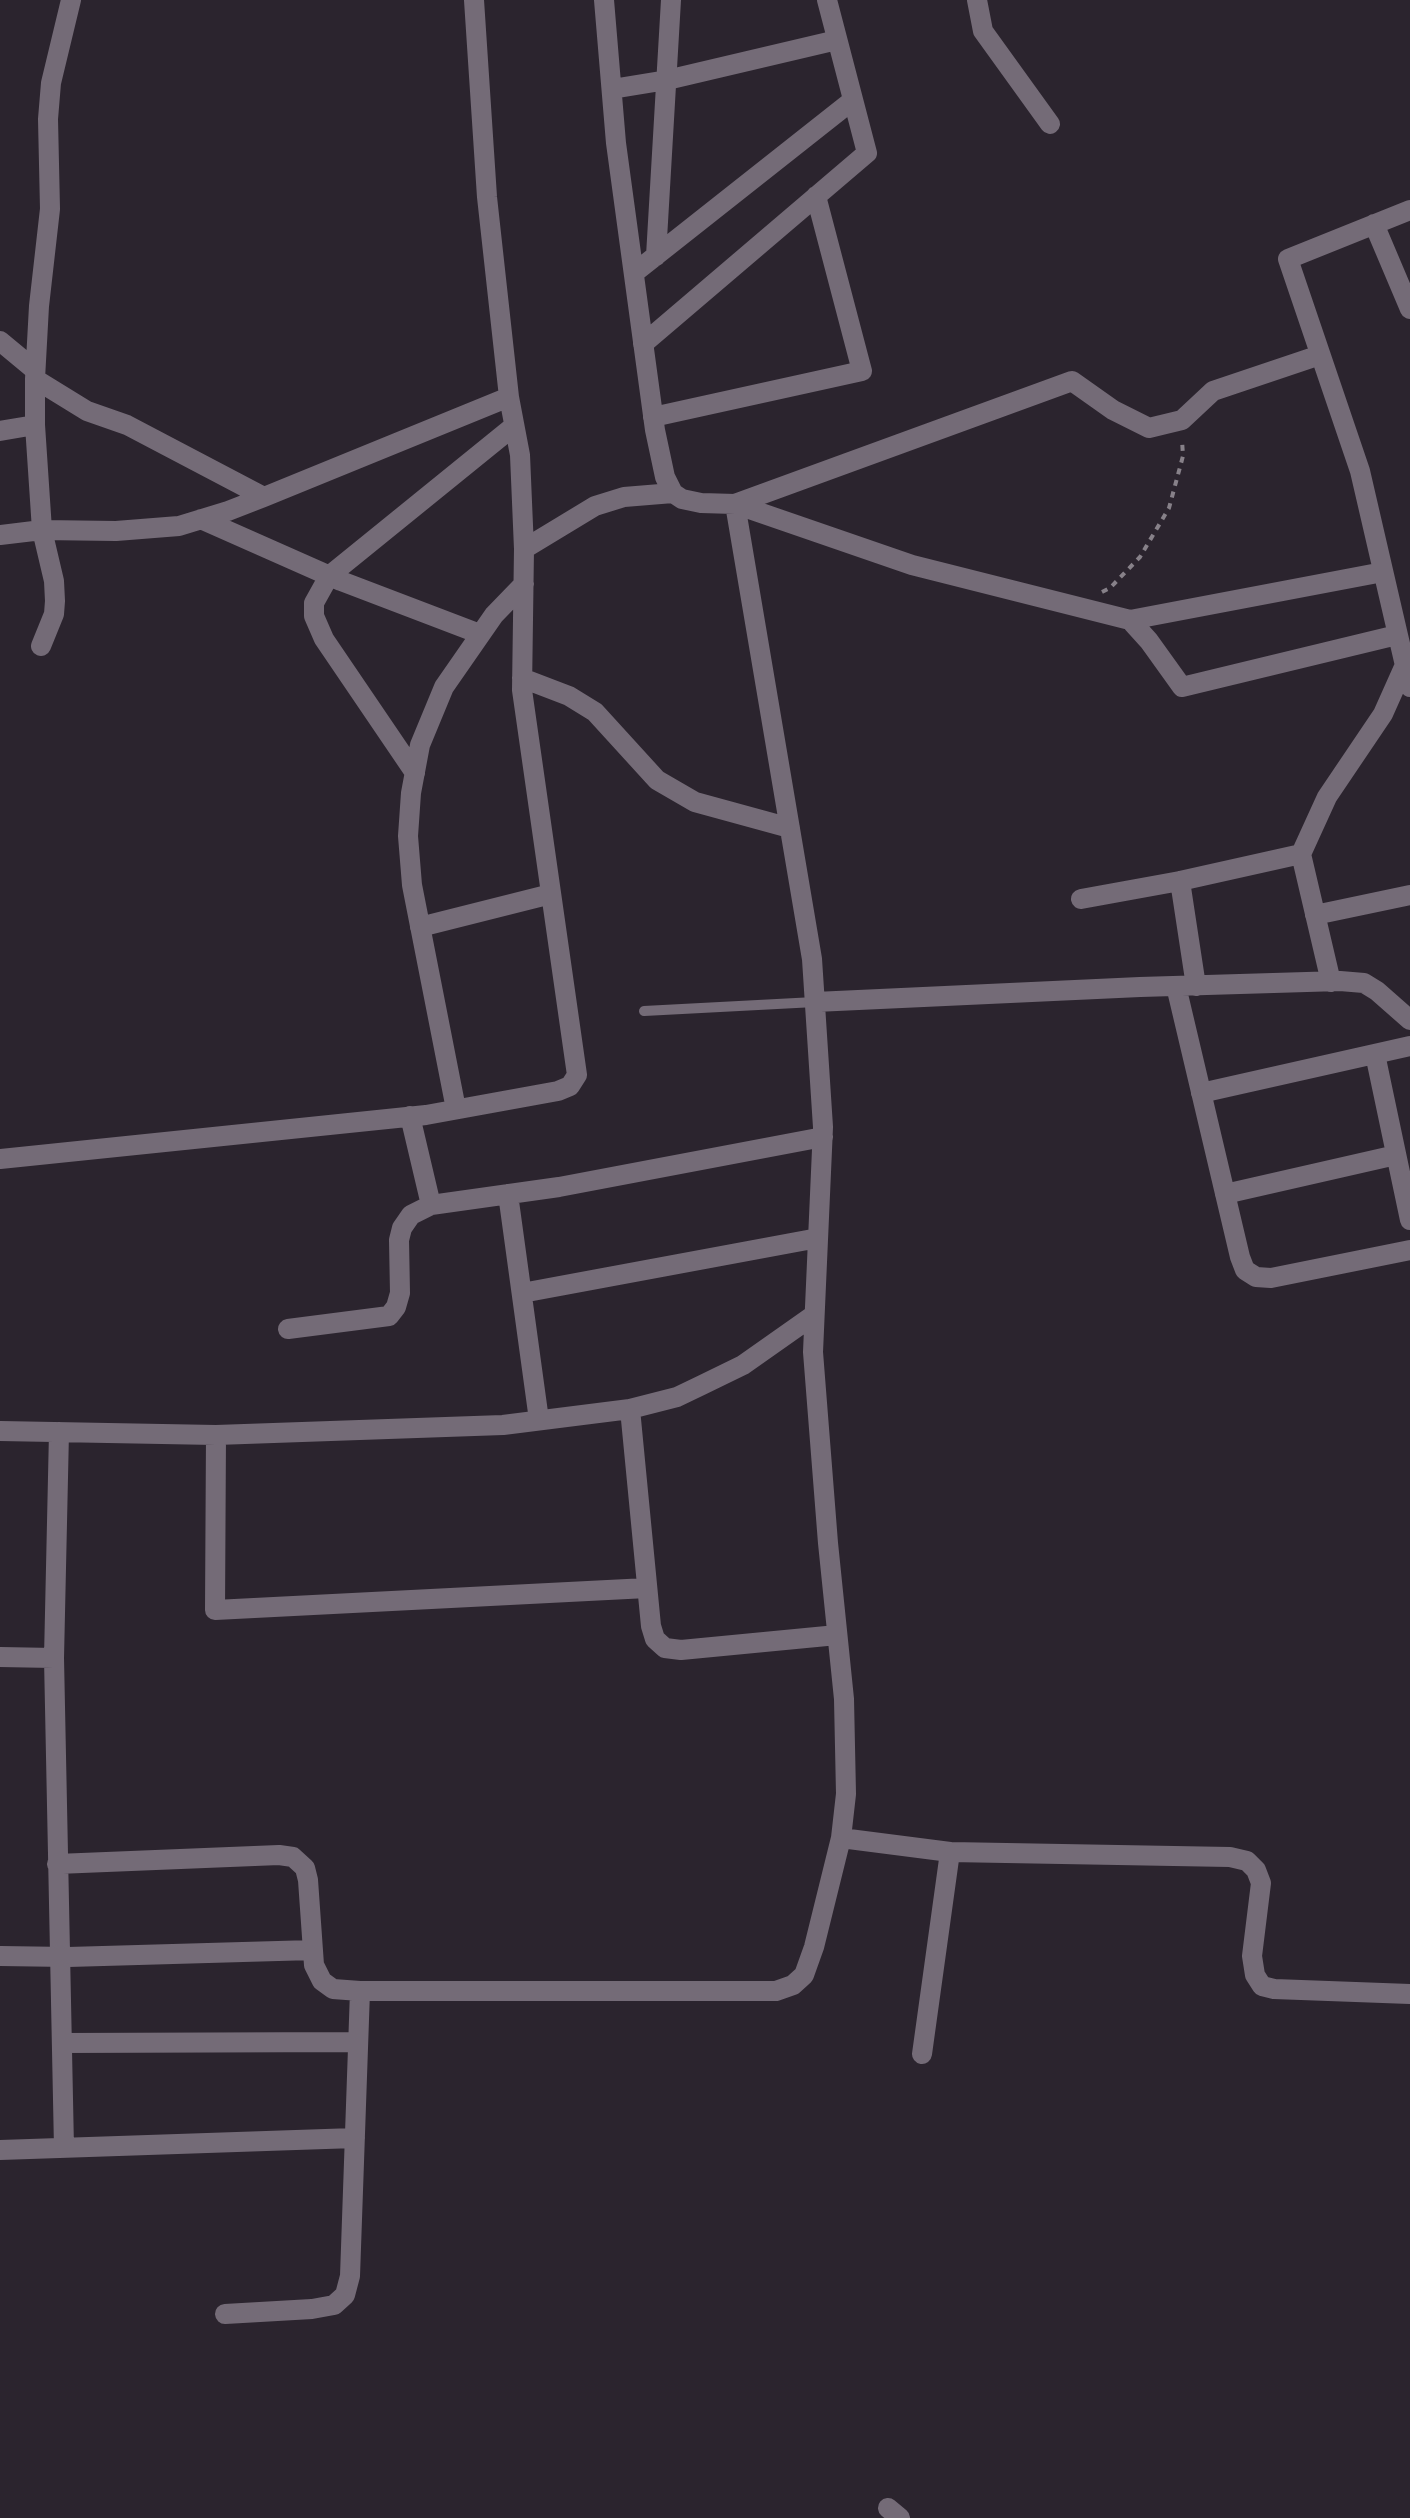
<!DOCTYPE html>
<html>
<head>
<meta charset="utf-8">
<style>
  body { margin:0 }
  canvas { display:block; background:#2b242e }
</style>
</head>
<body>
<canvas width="1410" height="2518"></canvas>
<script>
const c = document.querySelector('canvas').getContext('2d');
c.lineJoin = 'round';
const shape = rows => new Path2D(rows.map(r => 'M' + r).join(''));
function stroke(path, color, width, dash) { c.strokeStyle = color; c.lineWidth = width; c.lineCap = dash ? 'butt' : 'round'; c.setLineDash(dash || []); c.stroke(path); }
const path = shape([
  [1102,592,1110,588,1140,557,1169,508,1183,456,1182,440]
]);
const lane = shape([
  [644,1011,815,1002]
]);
const street = shape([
  [977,0,983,31,1050,124],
  [612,89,667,80,837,40],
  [1410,210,1288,259,1360,471,1410,687],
  [1374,224,1410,309],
  [656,256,671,0],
  [634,273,853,100],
  [0,341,35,370],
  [643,344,867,153,827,0],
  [35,379,87,411,127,425,264,497],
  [653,417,862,371,816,196],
  [0,431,35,425],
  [735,504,912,565,1130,620,1149,641,1182,687,1397,635],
  [735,504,1072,381,1113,410,1149,428,1182,420,1213,391,1320,355],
  [201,519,341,581,480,634],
  [0,535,42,530,116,531,179,526,228,511,264,497,509,397],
  [524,549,595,506,624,497,673,493],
  [1130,620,1383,572],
  [41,646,54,614,55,601,54,581,42,530,35,425,35,379,39,306,50,209,48,119,51,83,71,0],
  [522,678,569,696,595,712,657,780,695,802,790,828],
  [415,773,324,639,314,616,314,603,329,576,514,426],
  [1180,881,1196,986],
  [1081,899,1180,881,1301,854],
  [1315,915,1410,895],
  [420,927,551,894],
  [1331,982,1301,854,1327,797,1383,714,1404,667],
  [1176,986,1240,1257,1245,1270,1256,1277,1271,1278,1410,1250],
  [815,1002,1140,987,1340,981,1364,983,1377,991,1410,1020],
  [1375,1054,1410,1220],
  [1201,1093,1410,1046],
  [456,1109,412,885,408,836,411,793,420,745,444,687,494,615,524,584],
  [410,1116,431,1205],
  [0,1159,426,1115,558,1091,570,1086,577,1075,522,690,524,549,520,455,509,397,487,197,474,0],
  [508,1194,539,1420],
  [1225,1194,1396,1155],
  [522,1293,818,1238],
  [288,1329,389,1316,396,1307,400,1293,399,1240,402,1228,411,1215,431,1205,559,1187,823,1137],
  [630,1409,651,1626,655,1639,665,1648,681,1650,837,1635],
  [0,1431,216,1435,503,1425,630,1409,677,1397,702,1385,743,1365,814,1315],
  [59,1432,54,1658,64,2148],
  [216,1435,215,1610,647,1588],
  [0,1657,54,1658],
  [841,1838,950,1852,1230,1857,1247,1861,1256,1870,1261,1883,1252,1956,1255,1975,1262,1986,1274,1989,1410,1994],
  [57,1864,279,1855,293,1857,305,1868,308,1880,314,1965,322,1981,333,1989,360,1991,776,1991,793,1985,804,1975,814,1947,841,1838,846,1794,844,1699,828,1543,813,1352,823,1127,812,959,735,504,701,503,682,499,673,493,665,477,655,430,616,143,604,0],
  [0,1956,68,1957,313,1950],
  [62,2043,358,2042],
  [922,2054,950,1852],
  [0,2150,355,2138],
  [225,2314,312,2309,334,2305,345,2295,350,2276,360,1991],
  [888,2508,900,2518]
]);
stroke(path, '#878189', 4, [6, 6]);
stroke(lane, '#746b77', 10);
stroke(street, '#746b77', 20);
</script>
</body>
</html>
